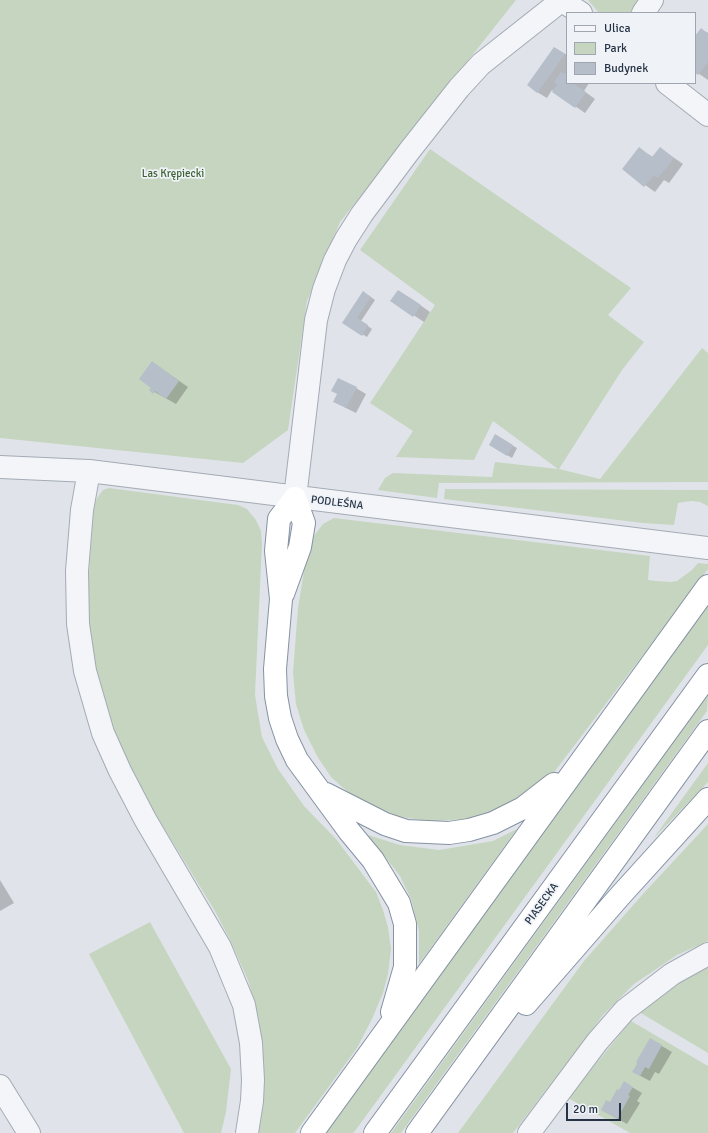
<!DOCTYPE html>
<html>
<head>
<meta charset="utf-8">
<style>
  body { margin:0 }
  #map { position:relative; width:708px; height:1133px; overflow:hidden; background:#e0e4ea; font-family:Signika,sans-serif }
  canvas { display:block }
  .legend { position:absolute; left:566px; top:12px; width:130px; height:72px; box-sizing:border-box; background:#eff3f8; border:1px solid #9fa6b0; margin:0; padding:5px 7px; list-style:none; font-size:12px; color:#263344 }
  .legend li { display:flex; align-items:center; gap:8px; height:20px }
  .legend b { width:20px; border:1px solid #9fa6b0 }
  .scale { position:absolute; left:566px; top:1103px; width:55px; height:18px; box-sizing:border-box; border:2px solid #263344; border-top:0; padding-left:5px; font-size:12px; line-height:14px; white-space:nowrap; color:#263344; -webkit-text-stroke:3px #eff3f8; paint-order:stroke }
</style>
</head>
<body>
<div id="map">
<canvas width="708" height="1133"></canvas>
<ul class="legend">
<li><b style="height:5px;background:#f3f5f8"></b>Ulica</li>
<li><b style="height:11px;background:#c6d5c0"></b>Park</li>
<li><b style="height:11px;background:#b6bec9"></b>Budynek</li>
</ul>
<div class="scale">20 m</div>
</div>
<script>
const c = document.querySelector('canvas').getContext('2d');
c.lineJoin = 'round';
function paint(path, color) { c.fillStyle = color; c.fill(path, 'evenodd'); }
const shape = rows => new Path2D(rows.map(r => 'M' + r).join(''));
function stroke(path, color, width, dash) { c.strokeStyle = color; c.lineWidth = width; c.lineCap = dash ? 'butt' : 'round'; c.setLineDash(dash || []); c.stroke(path); }
function write(font, color, halo, rows, align = 'center') {
  c.font = font + ' Signika,sans-serif'; c.lineWidth = 3.5; c.setLineDash([]); c.textBaseline = 'middle'; c.strokeStyle = halo; c.fillStyle = color; for (const [text, x, y, turn = 0] of rows) {
    c.save(); c.translate(x, y); c.rotate((+turn || 0) * Math.PI / 180); c.textAlign = isNaN(turn) ? turn : align; if (halo) c.strokeText(text, 0, 0); c.fillText(text, 0, 0); c.restore();
  }
}
const green = shape([
  [0,0,516,0,340,222,307,301,288,430,243,463,0,438],
  [588,0,645,0,635,13,599,13],
  [430,149,631,288,608,315,644,342,622,370,559,469,600,479,702,348,708,353,708,482,439,483,437,498,378,490,385,478,393,473,492,477,495,462,558,469,493,421,474,460,396,457,413,431,370,403,435,305,360,250],
  [109,488,238,505,247,509,256,520,261,531,262,543,255,695,262,737,278,769,304,806,336,839,376,892,383,910,388,927,391,949,388,974,383,993,372,1019,357,1048,295,1133,257,1133,260,1119,264,1072,259,1019,248,980,230,940,215,911,153,810,125,756,107,712,95,669,87,605,92,528,94,506,97,498,103,490],
  [445,489,708,490,708,506,700,502,691,501,678,503,674,525,643,523,444,499],
  [334,518,650,556,648,580,656,581,671,582,677,581,692,570,698,563,708,564,708,569,552,775,502,808,467,819,431,821,400,817,371,805,349,793,331,777,317,756,304,730,296,704,293,673,298,608,305,565,313,537,323,524],
  [708,605,708,645,355,1131,353,1133,323,1133],
  [708,695,707,711,401,1133,391,1133],
  [708,763,708,782,653,839],
  [708,824,708,941,677,955,634,984,603,1015,513,1133,458,1133,584,961,643,894],
  [517,829,419,964,419,931,411,899,400,876,368,835,400,845,439,850,493,841],
  [150,922,231,1069,226,1112,221,1133,184,1133,89,954],
  [708,966,708,1053,639,1012,696,971],
  [631,1021,708,1066,708,1133,630,1133,568,1098]
]);
const shadow = shape([
  [701,29,708,33,708,80,695,71,695,37],
  [555,48,567,55,567,83,589,83,584,91,595,99,585,113,552,90,547,98,537,92],
  [660,148,683,164,669,183,664,180,655,192,623,169,639,149,653,157],
  [368,295,375,300,361,321,372,329,367,337,344,323],
  [409,297,430,312,424,322,392,301],
  [152,362,188,387,176,404,151,390,153,388],
  [356,388,366,394,356,413,344,407],
  [496,436,517,448,512,458,490,445],
  [0,880,14,903,0,911],
  [650,1039,672,1052,659,1074,655,1072,650,1081,633,1072],
  [625,1083,642,1093,637,1101,640,1103,627,1124,602,1110,610,1104]
]);
const building = shape([
  [701,28,708,34,708,62,698,75,695,73,695,36],
  [554,47,565,54,537,93,527,85],
  [567,71,567,83,575,83,574,84,586,92,575,108,552,92,557,85,554,82,561,72,565,74],
  [639,147,652,157,660,147,674,158,658,178,654,175,644,187,622,169],
  [398,290,421,305,413,317,390,301],
  [363,291,371,297,357,318,368,325,362,336,342,323],
  [152,361,179,381,166,399,155,391,153,394,149,390,151,388,139,379],
  [338,378,357,387,346,408,333,402,337,394,331,391],
  [495,434,513,445,507,456,489,445],
  [650,1038,662,1045,649,1069,645,1067,640,1076,632,1072,638,1063,636,1062],
  [624,1081,633,1087,628,1095,630,1096,617,1119,601,1110,606,1100,610,1102,617,1089,619,1090]
]);
const minor = shape([
  [560,0,581,13],
  [643,13,652,0],
  [667,83,708,115],
  [0,467,89,471,708,548],
  [89,471,82,510,77,571,78,624,85,671,103,733,120,771,145,819,220,947,244,1005,251,1043,253,1080,252,1101,247,1133],
  [295,498,316,320,324,289,335,260,346,239,362,214,410,150,459,88,481,64,562,0],
  [0,1086,29,1133],
  [529,1133,597,1042,625,1010,672,974,708,954]
]);
const highway = shape([
  [295,498,279,519,276,551,281,599,275,669,276,696,280,718,287,739,297,760,349,831,373,860,399,903,405,924,405,967,392,1012],
  [283,594,300,547,304,523,295,498],
  [326,794,385,824,406,831,449,833,469,830,493,823,523,808,554,784],
  [526,1004,619,897,708,799],
  [312,1133,708,586],
  [375,1133,708,675],
  [417,1133,708,731]
]);
const parkNames = [
  ["Las Krępiecki",173,174]
];
const streetNames = [
  ["PODLEŚNA",337,503,7],
  ["PIASECKA",542,904,-54]
];
paint(green, '#c6d5c0');
paint(shadow, '#0003');
paint(building, '#b6bec9');
stroke(minor, '#a4abb5', 24);
stroke(highway, '#8592a3', 24);
stroke(minor, '#f3f5f8', 22);
stroke(highway, '#fff', 22);
write('11px', '#3d6132', '#eff3f8', parkNames);
write('11px', '#263344', '#eff3f8', streetNames);
</script>
</body>
</html>
